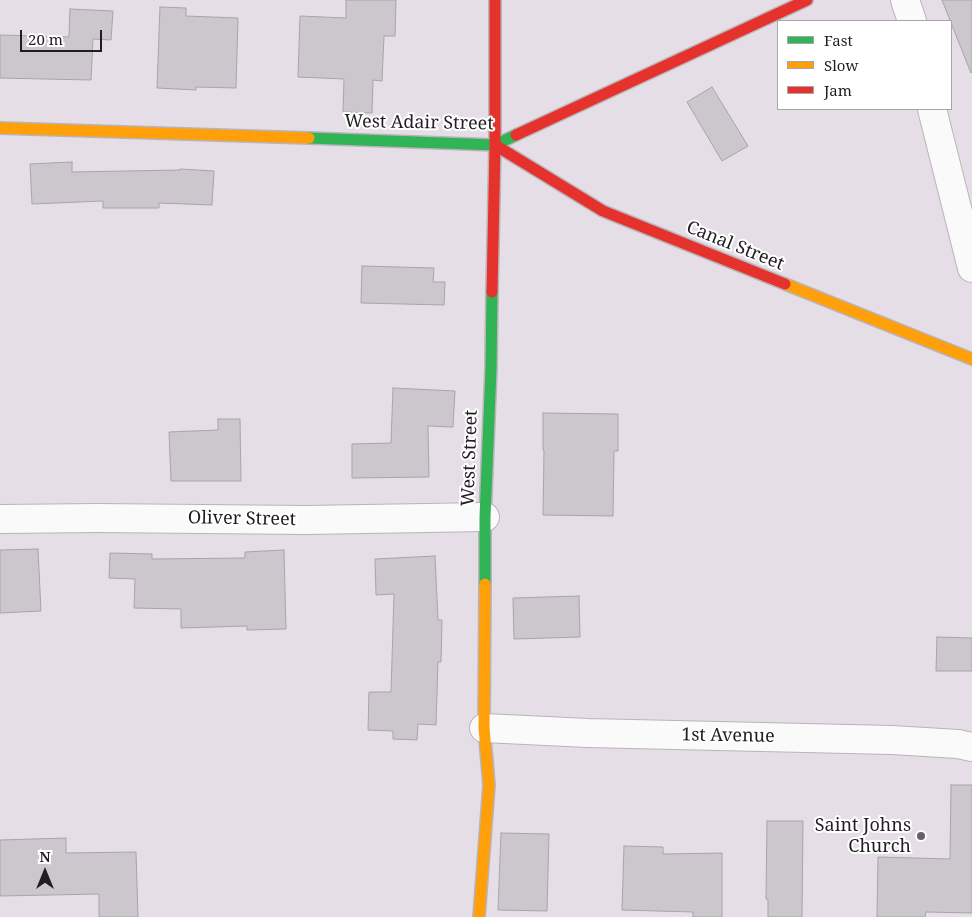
<!DOCTYPE html>
<html>
<head>
<meta charset="utf-8">
<style>
  body { margin:0 }
  #map { position:relative; width:972px; height:917px; overflow:hidden; background:#e5dee6; font-family:"Noto Serif",serif }
  canvas { display:block }
  .legend { position:absolute; left:777px; top:20px; width:175px; height:90px; box-sizing:border-box; background:#fff; border:1px solid #a6a5a7; margin:0; padding:6px 9px; list-style:none; font-size:15px; color:#211d22 }
  .legend li { display:flex; align-items:center; gap:10px; height:25px }
  .legend b { width:25px; border:1px solid #a6a5a7 }
  .north { position:absolute; left:20px; top:847px; width:50px; height:50px; -webkit-text-stroke:4px #fff; paint-order:stroke; rotate:0deg; font-size:14px; font-weight:700; line-height:20px; text-align:center; color:#211d22 }
  .north::after { content:''; display:block; margin:auto; width:18px; height:22px; background:#211d22; clip-path:polygon(50% 0,100% 100%,50% 72%,0 100%) }
  .scale { position:absolute; left:20px; top:30px; width:82px; height:22px; box-sizing:border-box; border:2px solid #211d22; border-top:0; padding-left:6px; font-size:15px; line-height:18px; white-space:nowrap; color:#211d22; -webkit-text-stroke:4px #fff; paint-order:stroke }
</style>
</head>
<body>
<div id="map">
<canvas width="972" height="917"></canvas>
<ul class="legend">
<li><b style="height:6px;background:#30b455"></b>Fast</li>
<li><b style="height:6px;background:#ff9f0a"></b>Slow</li>
<li><b style="height:6px;background:#e5322d"></b>Jam</li>
</ul>
<div class="north">N</div>
<div class="scale">20 m</div>
</div>
<script>
const c = document.querySelector('canvas').getContext('2d');
c.lineJoin = 'round';
function paint(path, color) { c.fillStyle = color; c.fill(path, 'evenodd'); }
const shape = rows => new Path2D(rows.map(r => 'M' + r).join(''));
function stroke(path, color, width, dash) { c.strokeStyle = color; c.lineWidth = width; c.lineCap = dash ? 'butt' : 'round'; c.setLineDash(dash || []); c.stroke(path); }
function write(font, color, halo, rows, align = 'center') {
  c.font = font + ' "Noto Serif",serif'; c.lineWidth = 4; c.setLineDash([]); c.textBaseline = 'middle'; c.strokeStyle = halo; c.fillStyle = color; for (const [text, x, y, turn = 0] of rows) {
    c.save(); c.translate(x, y); c.rotate((+turn || 0) * Math.PI / 180); c.textAlign = isNaN(turn) ? turn : align; if (halo) c.strokeText(text, 0, 0); c.fillText(text, 0, 0); c.restore();
  }
}
const building = shape([
  [346,0,396,0,395,36,384,36,382,81,373,80,372,113,343,112,344,79,298,77,300,16,346,18,346,0],
  [942,0,972,0,972,72,971,73,942,0],
  [160,7,186,8,186,16,238,18,236,88,196,87,196,90,157,88,160,7],
  [70,9,113,11,111,40,93,39,91,80,0,78,0,35,69,37,70,9],
  [712,87,748,146,722,161,687,102,712,87],
  [72,162,72,172,180,170,180,169,214,171,212,205,159,203,159,208,103,208,103,201,32,204,30,164,72,162],
  [362,266,434,268,433,282,445,282,444,305,361,303,362,266],
  [393,388,455,391,453,427,428,426,429,477,352,478,352,444,391,443,393,388],
  [543,413,618,414,618,451,614,451,613,516,543,515,544,450,543,450,543,413],
  [218,419,240,419,241,481,171,481,169,432,218,430,218,419],
  [38,549,41,611,0,613,0,550,38,549],
  [284,550,286,629,247,630,247,626,181,628,181,609,134,608,135,579,109,578,110,553,152,554,152,559,245,558,245,552,284,550],
  [435,556,438,620,442,620,441,662,438,662,436,725,418,724,417,740,393,739,393,731,368,730,369,692,391,692,394,594,376,595,375,559,435,556],
  [579,596,580,637,514,639,513,598,579,596],
  [937,637,972,638,972,671,936,671,937,637],
  [951,785,972,785,972,913,926,912,925,917,877,917,878,857,950,859,951,785],
  [767,821,803,821,802,917,768,917,768,899,766,899,767,821],
  [501,833,549,834,547,911,498,910,501,833],
  [66,838,66,853,136,852,138,917,99,917,99,894,0,896,0,840,66,838],
  [624,846,663,847,663,854,722,853,722,917,693,917,693,912,622,910,624,846]
]);
const street = shape([
  [905,0,912,21],
  [932,109,972,268],
  [0,519,98,518,306,520,485,517],
  [484,728,588,733,892,740,958,744,972,747]
]);
const fast = shape([
  [309,138,495,145,516,135],
  [485,584,485,517,491,369,492,292]
]);
const slow = shape([
  [0,128,309,138],
  [785,284,972,359],
  [479,917,489,785,484,728,485,584]
]);
const jam = shape([
  [516,135,807,0],
  [495,145,603,211,785,284],
  [492,292,495,145,495,0]
]);
const markers = [
  [921,836,5,"#666167"]
];
const streetNames = [
  ["West Adair Street",419,123,1],
  ["Canal Street",735,246,22],
  ["West Street",470,458,-88],
  ["Oliver Street",242,519,1],
  ["1st Avenue",728,736,1]
];
const poiNames = [
  ["Saint Johns",911,826],
  ["Church",911,847]
];
paint(building, '#ccc7cd');
stroke(building, '#a8a3aa', 1);
stroke(street, '#bab4ba', 30);
stroke(fast, '#bab4ba', 14);
stroke(slow, '#bab4ba', 14);
stroke(jam, '#bab4ba', 14);
stroke(street, '#fbfafb', 28);
stroke(fast, '#30b455', 11);
stroke(slow, '#ff9f0a', 11);
stroke(jam, '#e5322d', 11);
for (const [x, y, r, color] of markers) { const dot = new Path2D(); dot.arc(x, y, r, 0, 2 * Math.PI); c.fillStyle = color; c.fill(dot); stroke(dot, '#fff', 2); }
write('18px', '#211d22', '#fff', streetNames);
write('18px', '#211d22', '#fff', poiNames, 'right');
</script>
</body>
</html>
